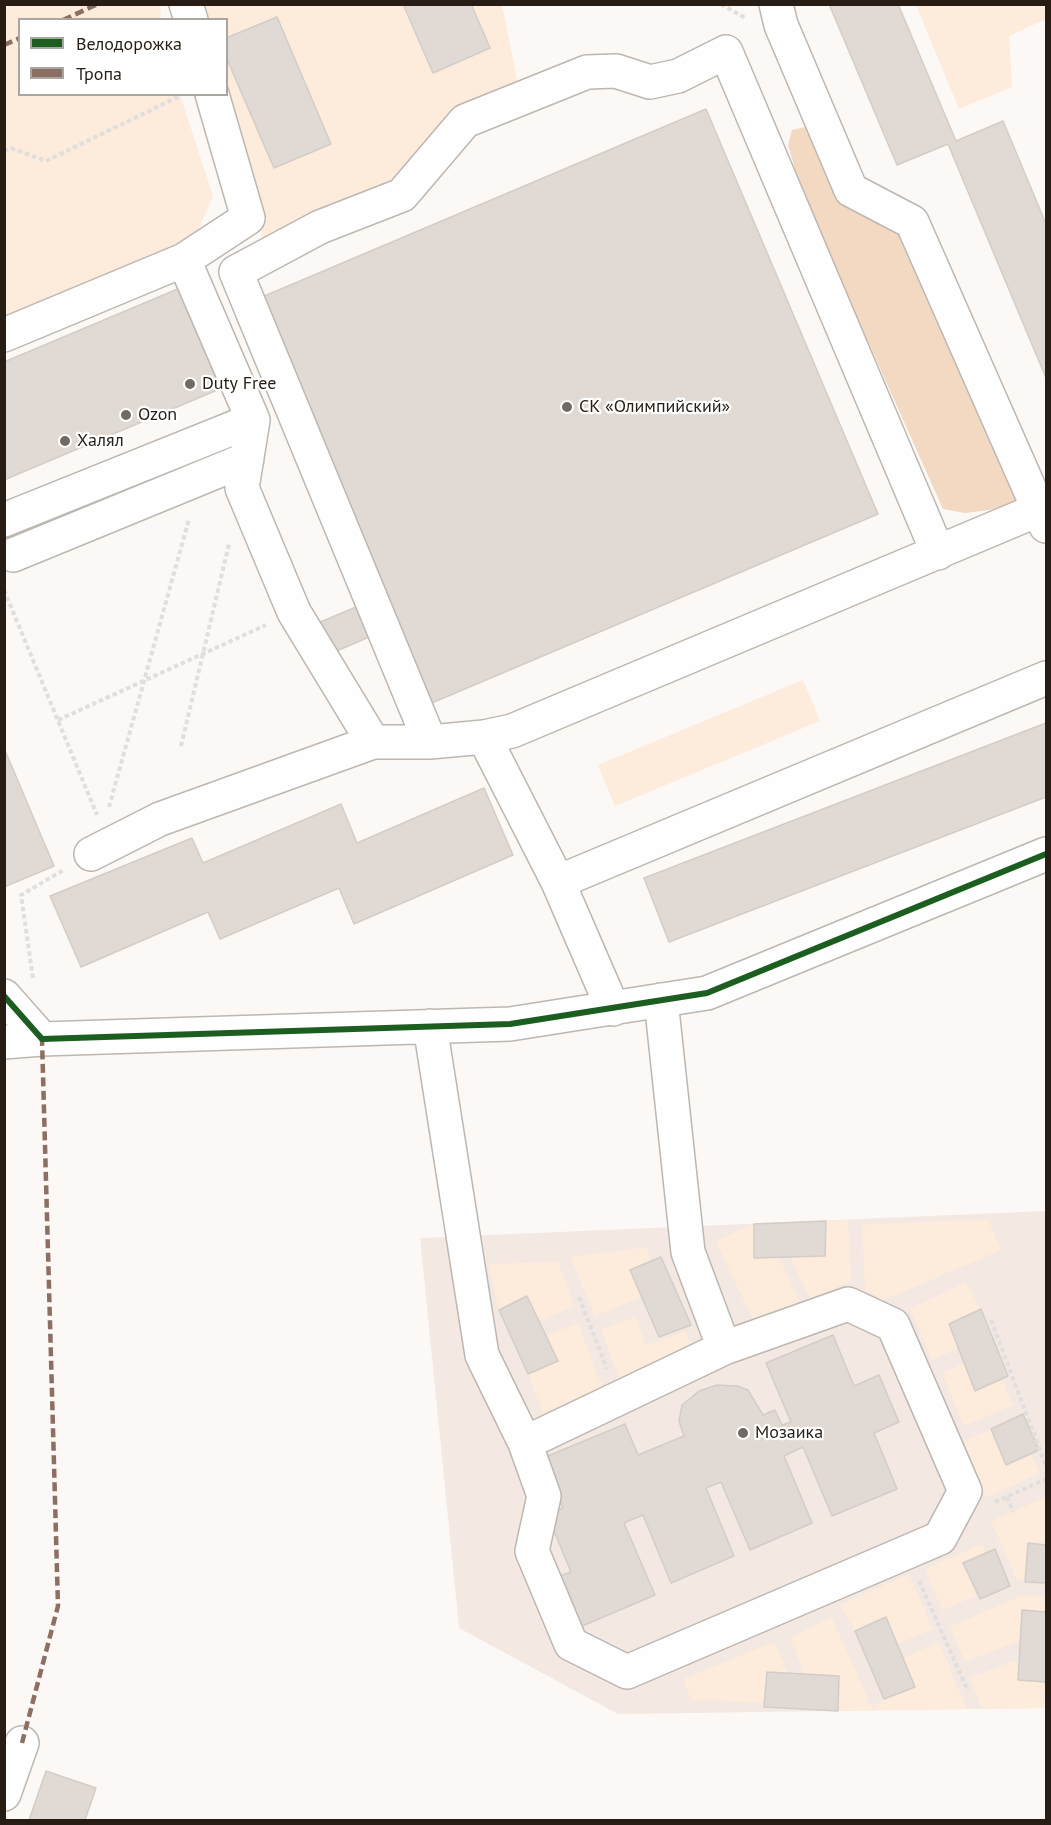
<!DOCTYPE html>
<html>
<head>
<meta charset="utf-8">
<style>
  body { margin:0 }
  #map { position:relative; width:1051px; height:1825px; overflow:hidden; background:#fbf8f5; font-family:"PT Sans",sans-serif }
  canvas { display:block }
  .frame { position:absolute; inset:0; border:6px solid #271d15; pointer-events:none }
  .legend { position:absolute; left:18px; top:18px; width:210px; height:78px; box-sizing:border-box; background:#fff; border:2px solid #a9a5a1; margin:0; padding:8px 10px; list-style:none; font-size:18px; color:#271d15 }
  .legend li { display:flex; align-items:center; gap:12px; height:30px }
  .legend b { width:30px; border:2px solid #a9a5a1 }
</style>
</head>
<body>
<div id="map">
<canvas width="1051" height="1825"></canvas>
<div class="frame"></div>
<ul class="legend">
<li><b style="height:8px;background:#1b5e20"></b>Велодорожка</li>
<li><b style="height:8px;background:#8d6e63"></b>Тропа</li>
</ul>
</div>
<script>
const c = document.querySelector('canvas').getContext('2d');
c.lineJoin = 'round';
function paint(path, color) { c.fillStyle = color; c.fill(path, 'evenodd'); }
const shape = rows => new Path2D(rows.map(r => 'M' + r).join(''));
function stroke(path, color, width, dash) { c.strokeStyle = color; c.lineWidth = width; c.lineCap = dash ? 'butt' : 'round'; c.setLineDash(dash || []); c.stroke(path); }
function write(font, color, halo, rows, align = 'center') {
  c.font = font + ' "PT Sans",sans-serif'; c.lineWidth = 4.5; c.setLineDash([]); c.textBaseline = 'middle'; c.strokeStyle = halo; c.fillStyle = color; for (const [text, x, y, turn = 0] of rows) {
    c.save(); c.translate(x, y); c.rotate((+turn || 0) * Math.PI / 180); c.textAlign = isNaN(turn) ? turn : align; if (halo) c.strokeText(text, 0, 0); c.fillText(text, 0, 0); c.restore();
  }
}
const built = shape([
  [1046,1211,1046,1670,1044,1708,618,1714,459,1628,420,1238]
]);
const green = shape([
  [14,4,160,5,161,19,20,20,20,94,180,95,213,196,193,242,4,320,4,9],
  [199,5,502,5,519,89,396,188,266,247,222,95,226,94,226,20,202,19],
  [916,5,1046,5,1046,19,1009,36,1012,87,959,109],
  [803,680,820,721,615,806,598,765],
  [988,1219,1001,1250,884,1300,865,1290,862,1225],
  [848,1220,851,1281,810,1299,790,1257,825,1256,826,1221],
  [754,1224,754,1258,779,1257,802,1307,756,1327,716,1241],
  [647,1247,651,1261,630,1270,642,1297,595,1316,570,1257],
  [558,1262,575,1306,539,1321,527,1296,499,1310,488,1264],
  [965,1282,981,1309,950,1324,958,1348,932,1360,910,1309],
  [635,1317,647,1345,686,1331,691,1350,620,1380,601,1330],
  [578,1323,602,1387,543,1413,528,1374,558,1361,546,1336],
  [964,1363,1002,1379,1013,1405,964,1426,942,1373],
  [991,1429,1006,1464,1031,1453,1040,1473,985,1498,962,1442],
  [1046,1497,1046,1545,1028,1543,1025,1582,1017,1580,991,1521],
  [982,1544,986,1553,964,1563,978,1595,942,1610,925,1569],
  [909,1574,933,1629,897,1644,886,1617,855,1631,840,1605],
  [1021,1596,1046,1597,1046,1612,1022,1610,1021,1640,965,1662,950,1627],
  [832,1617,873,1710,884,1699,915,1687,903,1658,939,1642,967,1709,838,1711,839,1676,804,1674,790,1638],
  [774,1642,788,1673,767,1672,765,1702,691,1700,683,1679],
  [1019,1659,1018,1680,1046,1682,1044,1708,982,1709,969,1678]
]);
const forest = shape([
  [805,127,842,198,896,228,917,249,1016,491,1015,503,989,510,965,513,943,509,803,196,788,145,792,130]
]);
const building = shape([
  [403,4,471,4,490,48,433,73,403,4],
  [829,4,898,4,956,141,1003,121,1046,224,1046,378,948,144,897,165,829,4],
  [277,17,331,144,274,168,226,57,226,38,277,17],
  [706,109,878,514,427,705,255,300,706,109],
  [180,288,222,388,4,480,4,362,180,288],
  [363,604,376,634,332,653,318,623,363,604],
  [1046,723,1046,797,669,942,644,878,1046,723],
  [4,748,54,866,4,887,4,748],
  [484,788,513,855,354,924,339,888,220,939,208,912,81,967,50,896,192,838,203,863,341,804,357,843,484,788],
  [826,1221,825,1256,754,1258,754,1224,826,1221],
  [661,1257,691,1325,659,1337,630,1270,661,1257],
  [527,1296,558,1361,528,1374,499,1310,527,1296],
  [981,1309,1008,1376,975,1391,949,1324,981,1309],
  [833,1335,854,1386,879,1375,899,1422,874,1433,897,1489,832,1516,803,1447,784,1456,812,1523,750,1550,721,1482,706,1488,734,1556,671,1583,643,1515,624,1523,655,1595,580,1627,560,1576,571,1572,547,1514,563,1508,543,1458,625,1424,638,1455,684,1436,679,1421,682,1405,699,1391,717,1385,737,1386,748,1390,763,1415,775,1410,782,1425,791,1422,766,1363,833,1335],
  [1023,1414,1039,1450,1006,1465,991,1429,1023,1414],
  [1028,1543,1046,1545,1046,1583,1025,1582,1028,1543],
  [995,1549,1010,1586,980,1599,963,1563,995,1549],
  [1022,1610,1046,1612,1046,1682,1018,1680,1022,1610],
  [886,1617,915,1687,884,1699,855,1631,886,1617],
  [767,1672,839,1676,838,1711,764,1707,767,1672],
  [46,1771,96,1788,85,1820,29,1820,46,1771]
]);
const path = shape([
  [721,4,747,19],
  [4,151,11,148,46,161,180,96],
  [4,590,97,815],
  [58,720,266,625],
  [181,746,229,544],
  [109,807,189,519],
  [33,978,21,895,64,870],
  [579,1297,607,1369],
  [991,1320,1046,1466],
  [1007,1497,1013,1512],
  [995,1502,1046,1479],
  [919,1581,968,1691]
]);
const minor = shape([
  [186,4,191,20],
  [776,4,781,25,851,190,912,222,1046,526],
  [212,94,248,218,184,260,253,420,242,488,294,612,373,742,430,742,484,737,558,882],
  [4,335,184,260],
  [4,520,253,420],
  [13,555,247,459],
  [484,737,512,731,1040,509],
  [430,742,236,272,320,227,402,195,465,121,587,72,616,71,650,82,678,76,726,52,938,553],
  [91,854,160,819,373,742],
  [4,996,42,1039,510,1024,707,993,1046,854],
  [661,1000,688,1252,724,1348,848,1304,893,1325,965,1491,940,1538,627,1672,571,1644,532,1551,544,1496,525,1443,724,1348],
  [613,1009,558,882,1046,678],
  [430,1026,482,1355,525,1443],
  [4,1042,42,1039],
  [4,1794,22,1743]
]);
const quiet = shape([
  [63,20,98,4],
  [4,45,20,38],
  [22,1743,58,1606,42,1039]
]);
const cycleway = shape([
  [4,996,42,1039,510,1024,707,993,1046,854]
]);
const markers = [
  [190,384,6,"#716a63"],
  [567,407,6,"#716a63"],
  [126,415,6,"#716a63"],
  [65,441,6,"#716a63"],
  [743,1433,6,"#716a63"]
];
const poiNames = [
  ["Duty Free",202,384],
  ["СК «Олимпийский»",579,407],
  ["Ozon",138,415],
  ["Халял",77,441],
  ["Мозаика",755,1433]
];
paint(built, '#f3e9e2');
paint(green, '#fdebdc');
paint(forest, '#f3d8c2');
paint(building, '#e0d9d4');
stroke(building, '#d3cdc7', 1.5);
stroke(minor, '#bdb7b1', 36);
stroke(path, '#e0dede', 4, [4.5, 3]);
stroke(minor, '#fefefe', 33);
stroke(quiet, '#8d6e63', 4.5, [9, 4.5]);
stroke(cycleway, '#1b5e20', 6);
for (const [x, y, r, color] of markers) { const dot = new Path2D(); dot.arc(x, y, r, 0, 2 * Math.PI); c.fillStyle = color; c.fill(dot); stroke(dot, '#fff', 2); }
write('18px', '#271d15', '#fff', poiNames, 'left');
</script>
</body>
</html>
